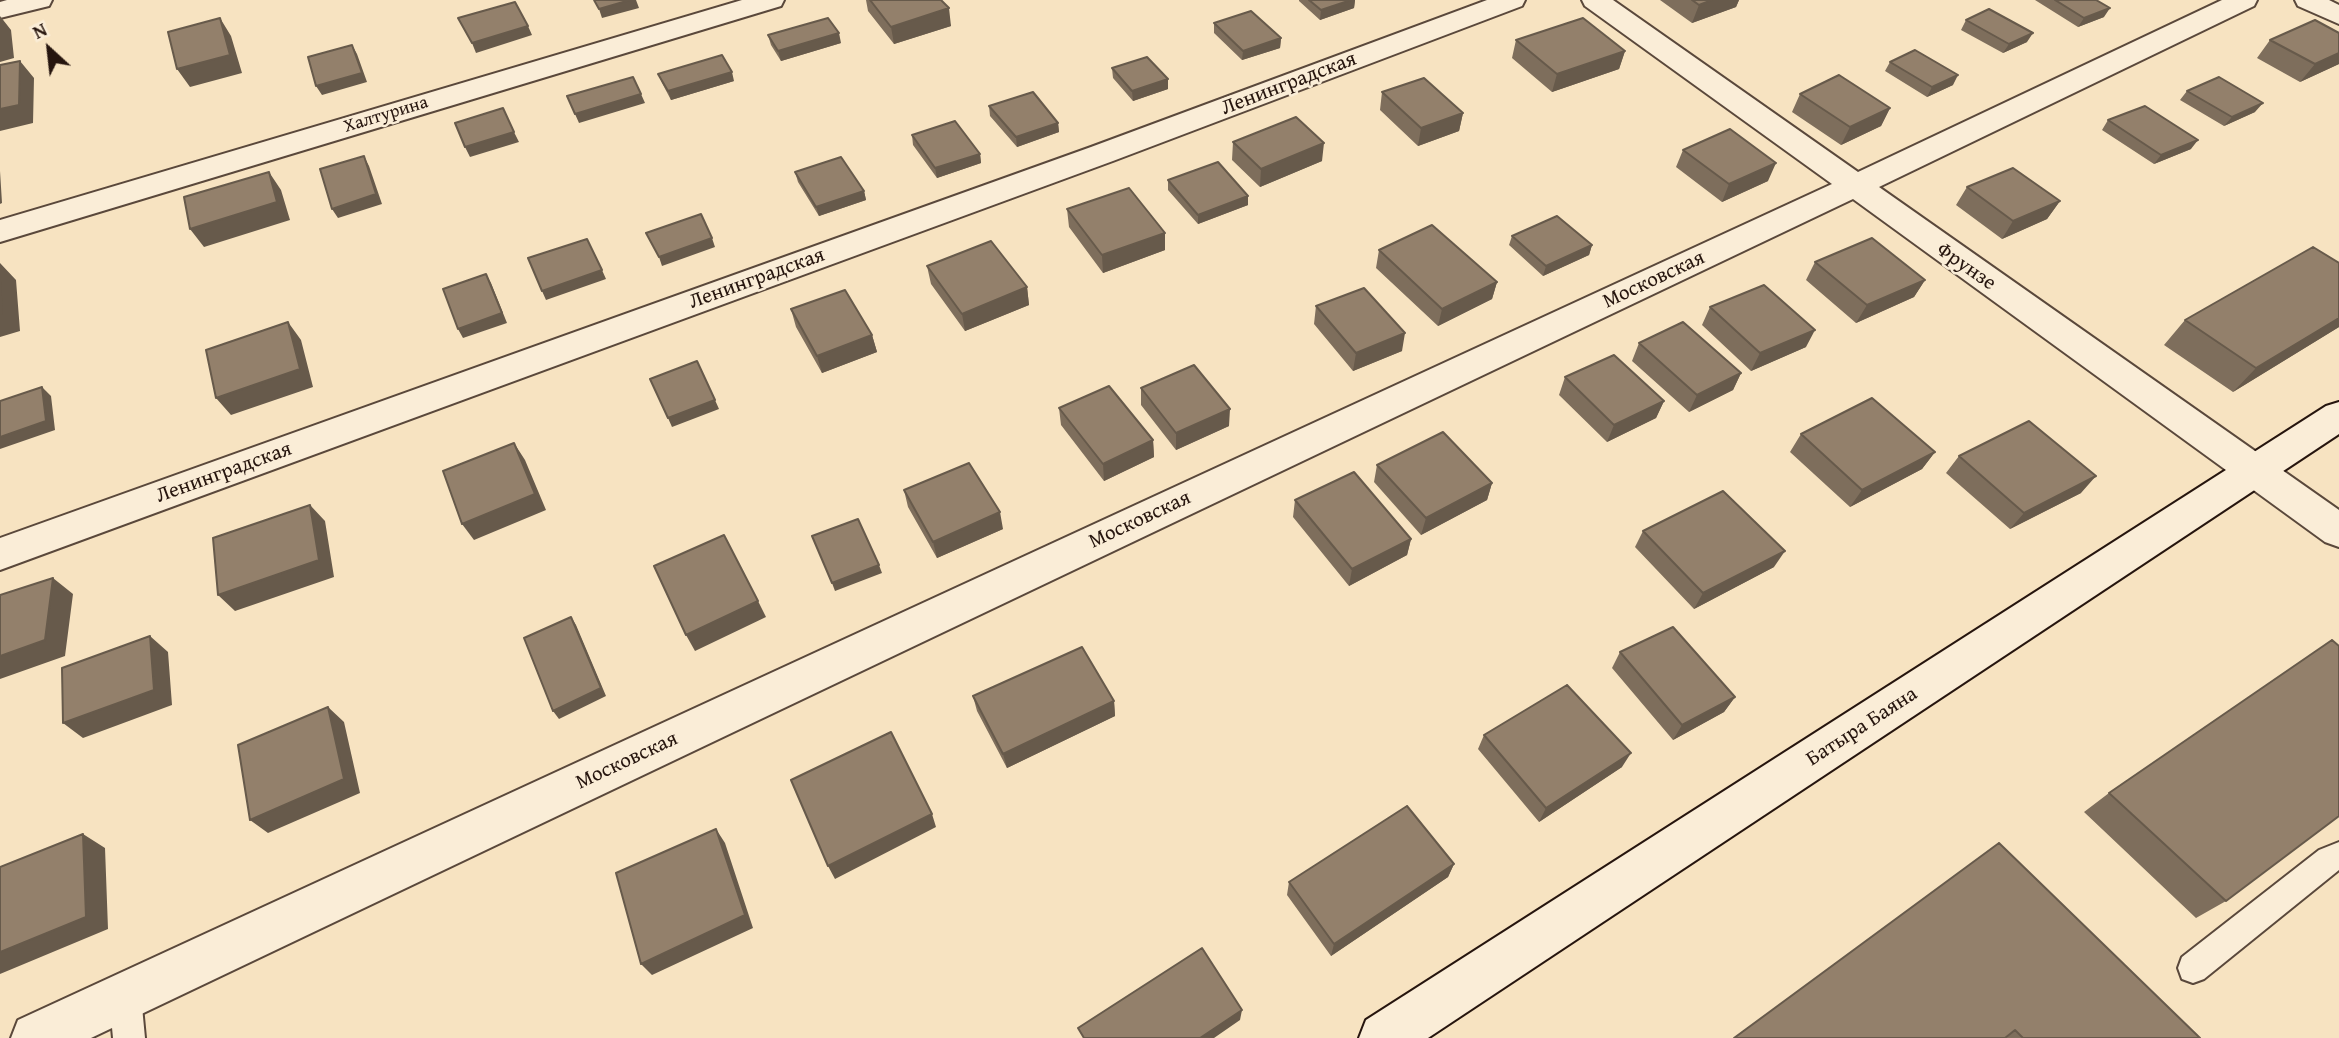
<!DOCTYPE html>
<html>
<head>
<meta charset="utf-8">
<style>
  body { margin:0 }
  #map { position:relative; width:2339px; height:1038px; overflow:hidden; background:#f7e3c1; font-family:"Gentium Book Plus",serif }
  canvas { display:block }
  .north { position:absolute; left:14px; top:14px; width:70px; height:70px; -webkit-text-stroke:5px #faedd7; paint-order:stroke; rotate:333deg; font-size:19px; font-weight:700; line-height:28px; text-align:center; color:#26150e }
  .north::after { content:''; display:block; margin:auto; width:24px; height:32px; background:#26150e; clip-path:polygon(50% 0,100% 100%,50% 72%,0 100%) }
</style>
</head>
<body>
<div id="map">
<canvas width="2339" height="1038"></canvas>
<div class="north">N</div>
</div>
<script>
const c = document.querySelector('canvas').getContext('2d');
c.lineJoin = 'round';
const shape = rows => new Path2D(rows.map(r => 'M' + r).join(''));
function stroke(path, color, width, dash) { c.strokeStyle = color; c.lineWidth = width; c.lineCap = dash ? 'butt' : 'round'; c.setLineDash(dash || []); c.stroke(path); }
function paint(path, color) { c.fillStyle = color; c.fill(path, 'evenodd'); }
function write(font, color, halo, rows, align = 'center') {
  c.font = font + ' "Gentium Book Plus",serif'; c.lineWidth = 5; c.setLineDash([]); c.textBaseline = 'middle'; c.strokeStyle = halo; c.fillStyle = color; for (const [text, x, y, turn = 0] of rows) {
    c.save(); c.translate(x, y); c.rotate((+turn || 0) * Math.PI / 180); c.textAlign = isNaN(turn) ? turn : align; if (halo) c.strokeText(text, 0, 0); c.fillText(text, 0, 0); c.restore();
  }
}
const lane = shape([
  [2339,842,2339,870,2204,979,2193,983,2182,979,2178,968,2182,957,2319,850,2339,842],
  [125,980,136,985,141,996,145,1038,113,1038,109,996,114,985,125,980]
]);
const street = shape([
  [7,0,52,0,49,6,0,18,0,2,7,0],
  [742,0,784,0,781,6,0,242,0,220,742,0],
  [1487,0,1525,0,1522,6,1113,161,0,570,0,538,1091,147,1487,0],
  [1582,0,1613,0,1858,172,2222,0,2257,0,2254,6,1879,187,2339,510,2339,547,2325,542,1853,199,91,1038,11,1038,18,1020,1832,184,1585,6,1582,0],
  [2295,0,2329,0,2339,5,2339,24,2298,6,2295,0]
]);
const secondary = shape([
  [2339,402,2339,434,1428,1038,1359,1038,1366,1020,2326,406,2339,402]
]);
const wall = shape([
  [866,0,941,0,951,26,894,44,868,11],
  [1299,0,1355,0,1354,8,1320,20,1299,1],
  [1660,0,1739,0,1736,7,1692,23],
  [2035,0,2096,0,2104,17,2078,27],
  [1966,20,2027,42,2003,53,1961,30],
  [1214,23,1281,38,1280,48,1242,60,1214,33],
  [768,35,841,43,781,61,771,45],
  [1516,40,1625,51,1619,69,1552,92,1512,58],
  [2270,40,2339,64,2300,82,2257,58],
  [1890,62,1953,85,1927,97,1885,71],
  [1112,68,1168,79,1168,89,1133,101,1113,78],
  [658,74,734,81,671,100,662,83],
  [2187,91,2255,112,2224,126,2180,100],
  [1382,92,1463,113,1459,131,1418,146,1380,110],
  [1800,94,1890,108,1881,126,1841,145,1792,112],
  [989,106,1058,123,1059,132,1017,147,990,116],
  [2108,120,2191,149,2154,164,2102,130],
  [912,135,980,154,981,163,937,178,913,145],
  [1233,142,1322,161,1260,187,1232,160],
  [1683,150,1768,181,1722,202,1676,167],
  [795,172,864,191,866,200,819,216,798,182],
  [1168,180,1248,205,1198,224,1168,190],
  [1967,187,2060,201,2047,219,2002,239,1956,205],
  [1067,209,1165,250,1103,273,1069,227],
  [1512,236,1592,245,1589,255,1543,276,1509,245],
  [1379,250,1497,282,1492,299,1438,326,1376,268],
  [1815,262,1925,280,1914,297,1856,323,1806,280],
  [2339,263,2339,327,2233,392,2164,345,2185,320],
  [927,266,1027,287,1029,305,965,331,931,284],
  [1316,306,1402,351,1353,371,1314,324],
  [1710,307,1806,347,1751,371,1702,325],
  [791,309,872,335,877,352,822,373,796,327],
  [1639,343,1741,373,1733,390,1689,412,1632,361],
  [1565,377,1664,401,1656,418,1607,442,1559,395],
  [1141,388,1229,426,1176,450,1141,405],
  [1059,408,1153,440,1154,457,1104,481,1061,425],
  [1801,434,1935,452,1922,469,1850,507,1790,452],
  [1959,456,2081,493,2010,529,1946,473],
  [1377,465,1492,483,1487,500,1421,535,1374,482],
  [904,490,1003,529,937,558,908,507],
  [1295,500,1411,539,1407,555,1349,586,1293,517],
  [1643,531,1774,567,1694,609,1635,547],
  [1620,652,1735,697,1724,712,1673,740,1612,668],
  [973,696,1114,701,1115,716,1007,768,977,711],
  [1484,735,1622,767,1539,822,1478,749],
  [2109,793,2226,901,2196,918,2084,812],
  [1999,843,2200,1038,1734,1038],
  [1454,864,1448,877,1331,956,1287,895,1289,882]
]);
const shadedWall = shape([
  [630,0,636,0,639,8,602,18,599,9],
  [1351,0,1355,0,1354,8,1320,20,1321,10],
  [1712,0,1739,0,1736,7,1692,23,1699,5],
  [949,8,951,26,894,44,891,27],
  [2110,8,2104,17,2078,27,2084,18],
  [0,16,11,30,14,58,0,62],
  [220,18,231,36,242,73,190,87,177,69],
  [528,26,532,35,476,53,472,43],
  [839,33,841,43,781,61,778,51],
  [2033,33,2027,42,2003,53,2009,44],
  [1281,38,1280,48,1242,60,1243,51],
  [352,45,357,54,367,82,322,95,316,86],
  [1625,51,1619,69,1552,92,1557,74],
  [2339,53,2339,64,2300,82,2315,64],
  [20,61,34,78,33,123,0,131,0,109],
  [732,72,734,81,671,100,668,91],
  [1958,75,1953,85,1927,97,1932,87],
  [1168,79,1168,89,1133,101,1132,91],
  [641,94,645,103,579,123,575,114],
  [2263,103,2255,112,2224,126,2232,117],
  [1890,108,1881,126,1841,145,1850,127],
  [1463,113,1459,131,1418,146,1421,128],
  [1058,123,1059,132,1017,147,1016,137],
  [514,132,519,142,470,157,465,147],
  [2198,140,2191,149,2154,164,2161,155],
  [1324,143,1322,161,1260,187,1261,169],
  [980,154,981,163,937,178,935,168],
  [364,156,369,166,382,204,338,218,332,209],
  [1776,163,1768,181,1722,202,1729,184],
  [0,171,2,203,0,204],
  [269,172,281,190,290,220,204,247,190,229],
  [864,191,866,200,819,216,816,207],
  [1248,196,1248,205,1198,224,1198,215],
  [2060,201,2047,219,2002,239,2013,221],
  [1165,233,1165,250,1103,273,1102,255],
  [712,238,715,247,662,266,659,257],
  [1592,245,1589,255,1543,276,1546,266],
  [0,263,16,280,20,331,0,337],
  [602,270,606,279,546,300,542,291],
  [486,274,491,283,507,323,463,338,458,329],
  [1925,280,1914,297,1856,323,1867,305],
  [1497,282,1492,299,1438,326,1442,309],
  [1027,287,1029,305,965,331,962,314],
  [2339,318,2339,327,2233,392,2256,368],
  [288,322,301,340,313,387,231,415,216,398],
  [1815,330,1806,347,1751,371,1760,353],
  [1405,333,1402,351,1353,371,1356,353],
  [872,335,877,352,822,373,817,356],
  [1741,373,1733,390,1689,412,1697,395],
  [42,387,51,396,55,430,0,449,0,437],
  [715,400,719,409,672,427,668,418],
  [1664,401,1656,418,1607,442,1614,425],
  [1230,409,1229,426,1176,450,1176,433],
  [1153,440,1154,457,1104,481,1103,464],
  [514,443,525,460,546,510,474,540,462,524],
  [1935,452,1922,469,1850,507,1862,490],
  [2096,476,2081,493,2010,529,2024,513],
  [1492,483,1487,500,1421,535,1426,518],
  [310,505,325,521,334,577,235,611,218,595],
  [1000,512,1003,529,937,558,933,542],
  [1411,539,1407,555,1349,586,1352,569],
  [1785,551,1774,567,1694,609,1703,593],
  [879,565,882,573,835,591,832,583],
  [53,578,73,594,65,656,0,679,0,656],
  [758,601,766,617,695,651,686,635],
  [571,617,576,625,606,696,559,719,553,711],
  [150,636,168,652,172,705,83,738,63,723],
  [1735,697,1724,712,1673,740,1682,725],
  [1114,701,1115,716,1007,768,1003,754],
  [328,707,344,722,360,793,268,833,250,820],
  [1631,753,1622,767,1539,822,1546,808],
  [932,814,936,827,835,879,828,866],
  [716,829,725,843,753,928,652,975,641,964],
  [83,834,105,848,108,929,0,974,0,952],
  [1454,864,1448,877,1331,956,1334,944],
  [1242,1010,1240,1020,1214,1038,1200,1038]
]);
const building = shape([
  [594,0,630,0,599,9,594,0],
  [870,0,941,0,949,8,891,27,870,0],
  [1309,0,1351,0,1321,10,1309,0],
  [1692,0,1712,0,1699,5,1692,0],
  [2055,0,2096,0,2110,8,2084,18,2055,0],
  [515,2,528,26,472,43,458,18,515,2],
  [1989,9,2033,33,2009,44,1966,20,1989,9],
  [1251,11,1281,38,1243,51,1214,23,1251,11],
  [220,18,230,55,177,69,168,32,220,18],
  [828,18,839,33,778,51,768,35,828,18],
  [1583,18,1625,51,1557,74,1516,40,1583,18],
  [2315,20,2339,33,2339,53,2315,64,2270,40,2315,20],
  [352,45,362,73,316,86,308,57,352,45],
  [1915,50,1958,75,1932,87,1890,62,1915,50],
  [722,55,732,72,668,91,658,74,722,55],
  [1147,57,1168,79,1132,91,1112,68,1147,57],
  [20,61,19,105,0,109,0,65,20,61],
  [1839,75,1890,108,1850,127,1800,94,1839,75],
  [633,77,641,94,575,114,567,96,633,77],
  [2219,77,2263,103,2232,117,2187,91,2219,77],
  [1424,78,1463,113,1421,128,1382,92,1424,78],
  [1033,92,1058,123,1016,137,989,106,1033,92],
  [2145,106,2198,140,2161,155,2108,120,2145,106],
  [503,108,514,132,465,147,455,123,503,108],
  [1296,117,1324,143,1261,169,1233,142,1296,117],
  [955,121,980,154,935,168,912,135,955,121],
  [1730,129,1776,163,1729,184,1683,150,1730,129],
  [364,156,376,194,332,209,320,169,364,156],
  [841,157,864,191,816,207,795,172,841,157],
  [1218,162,1248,196,1198,215,1168,180,1218,162],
  [2013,168,2060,201,2013,221,1967,187,2013,168],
  [269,172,277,202,190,229,184,197,269,172],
  [1129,188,1165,233,1102,255,1067,209,1129,188],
  [701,214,712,238,659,257,646,233,701,214],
  [1557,216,1592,245,1546,266,1512,236,1557,216],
  [1432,225,1497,282,1442,309,1379,250,1432,225],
  [1872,238,1925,280,1867,305,1815,262,1872,238],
  [587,239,602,270,542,291,528,258,587,239],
  [991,241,1027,287,962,314,927,266,991,241],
  [2313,247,2339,263,2339,318,2256,368,2185,320,2313,247],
  [486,274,502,313,458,329,443,289,486,274],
  [0,280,2,313,0,314,0,280],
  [1764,285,1815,330,1760,353,1710,307,1764,285],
  [1364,288,1405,333,1356,353,1316,306,1364,288],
  [845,290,872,335,817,356,791,309,845,290],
  [288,322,300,369,216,398,206,350,288,322],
  [1683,322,1741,373,1697,395,1639,343,1683,322],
  [1614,355,1664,401,1614,425,1565,377,1614,355],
  [697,361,715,400,668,418,650,379,697,361],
  [1194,365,1230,409,1176,433,1141,388,1194,365],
  [1109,386,1153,440,1103,464,1059,408,1109,386],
  [42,387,46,421,0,437,0,401,42,387],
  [1872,398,1935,452,1862,490,1801,434,1872,398],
  [2029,421,2096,476,2024,513,1959,456,2029,421],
  [1443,432,1492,483,1426,518,1377,465,1443,432],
  [514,443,535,494,462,524,443,471,514,443],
  [969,463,1000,512,933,542,904,490,969,463],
  [1354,472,1411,539,1352,569,1295,500,1354,472],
  [1723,491,1785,551,1703,593,1643,531,1723,491],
  [310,505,319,560,218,595,213,538,310,505],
  [858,519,879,565,832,583,812,536,858,519],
  [724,535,758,601,686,635,654,566,724,535],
  [53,578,45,640,0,656,0,595,53,578],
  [571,617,601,688,553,711,524,638,571,617],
  [1673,627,1735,697,1682,725,1620,652,1673,627],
  [150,636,154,690,63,723,62,668,150,636],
  [2332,640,2339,646,2339,816,2226,901,2109,793,2332,640],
  [1082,647,1114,701,1003,754,973,696,1082,647],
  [1567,685,1631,753,1546,808,1484,735,1567,685],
  [328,707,344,779,250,820,238,745,328,707],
  [891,732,932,814,828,866,791,780,891,732],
  [1407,806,1454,864,1334,944,1289,882,1407,806],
  [716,829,745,915,641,964,616,873,716,829],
  [83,834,86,917,0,952,0,867,83,834],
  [1999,843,2200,1038,2023,1038,2015,1030,2005,1038,1734,1038,1999,843],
  [1202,948,1242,1010,1200,1038,1084,1038,1078,1028,1202,948]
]);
const farStreetnames = [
  ["Халтурина",386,115,-17]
];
const streetNames = [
  ["Ленинградская",1289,84,-21],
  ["Фрунзе",1966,267,35],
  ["Ленинградская",757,279,-20],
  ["Московская",1654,280,-25],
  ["Ленинградская",224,473,-20],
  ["Московская",1140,520,-25],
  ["Батыра Баяна",1862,727,-33],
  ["Московская",627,761,-25]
];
stroke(lane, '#5a483b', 4);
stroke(street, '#5a483b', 4);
stroke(secondary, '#26150e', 4);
paint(lane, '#faedd7');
paint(street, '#faedd7');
paint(secondary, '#faedd7');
paint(wall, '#7e6e5c');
paint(shadedWall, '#675a4b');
paint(building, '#93806b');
stroke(building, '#675a4b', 2);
write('18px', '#26150e', '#faedd7', farStreetnames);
write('21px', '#26150e', '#faedd7', streetNames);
</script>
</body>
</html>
